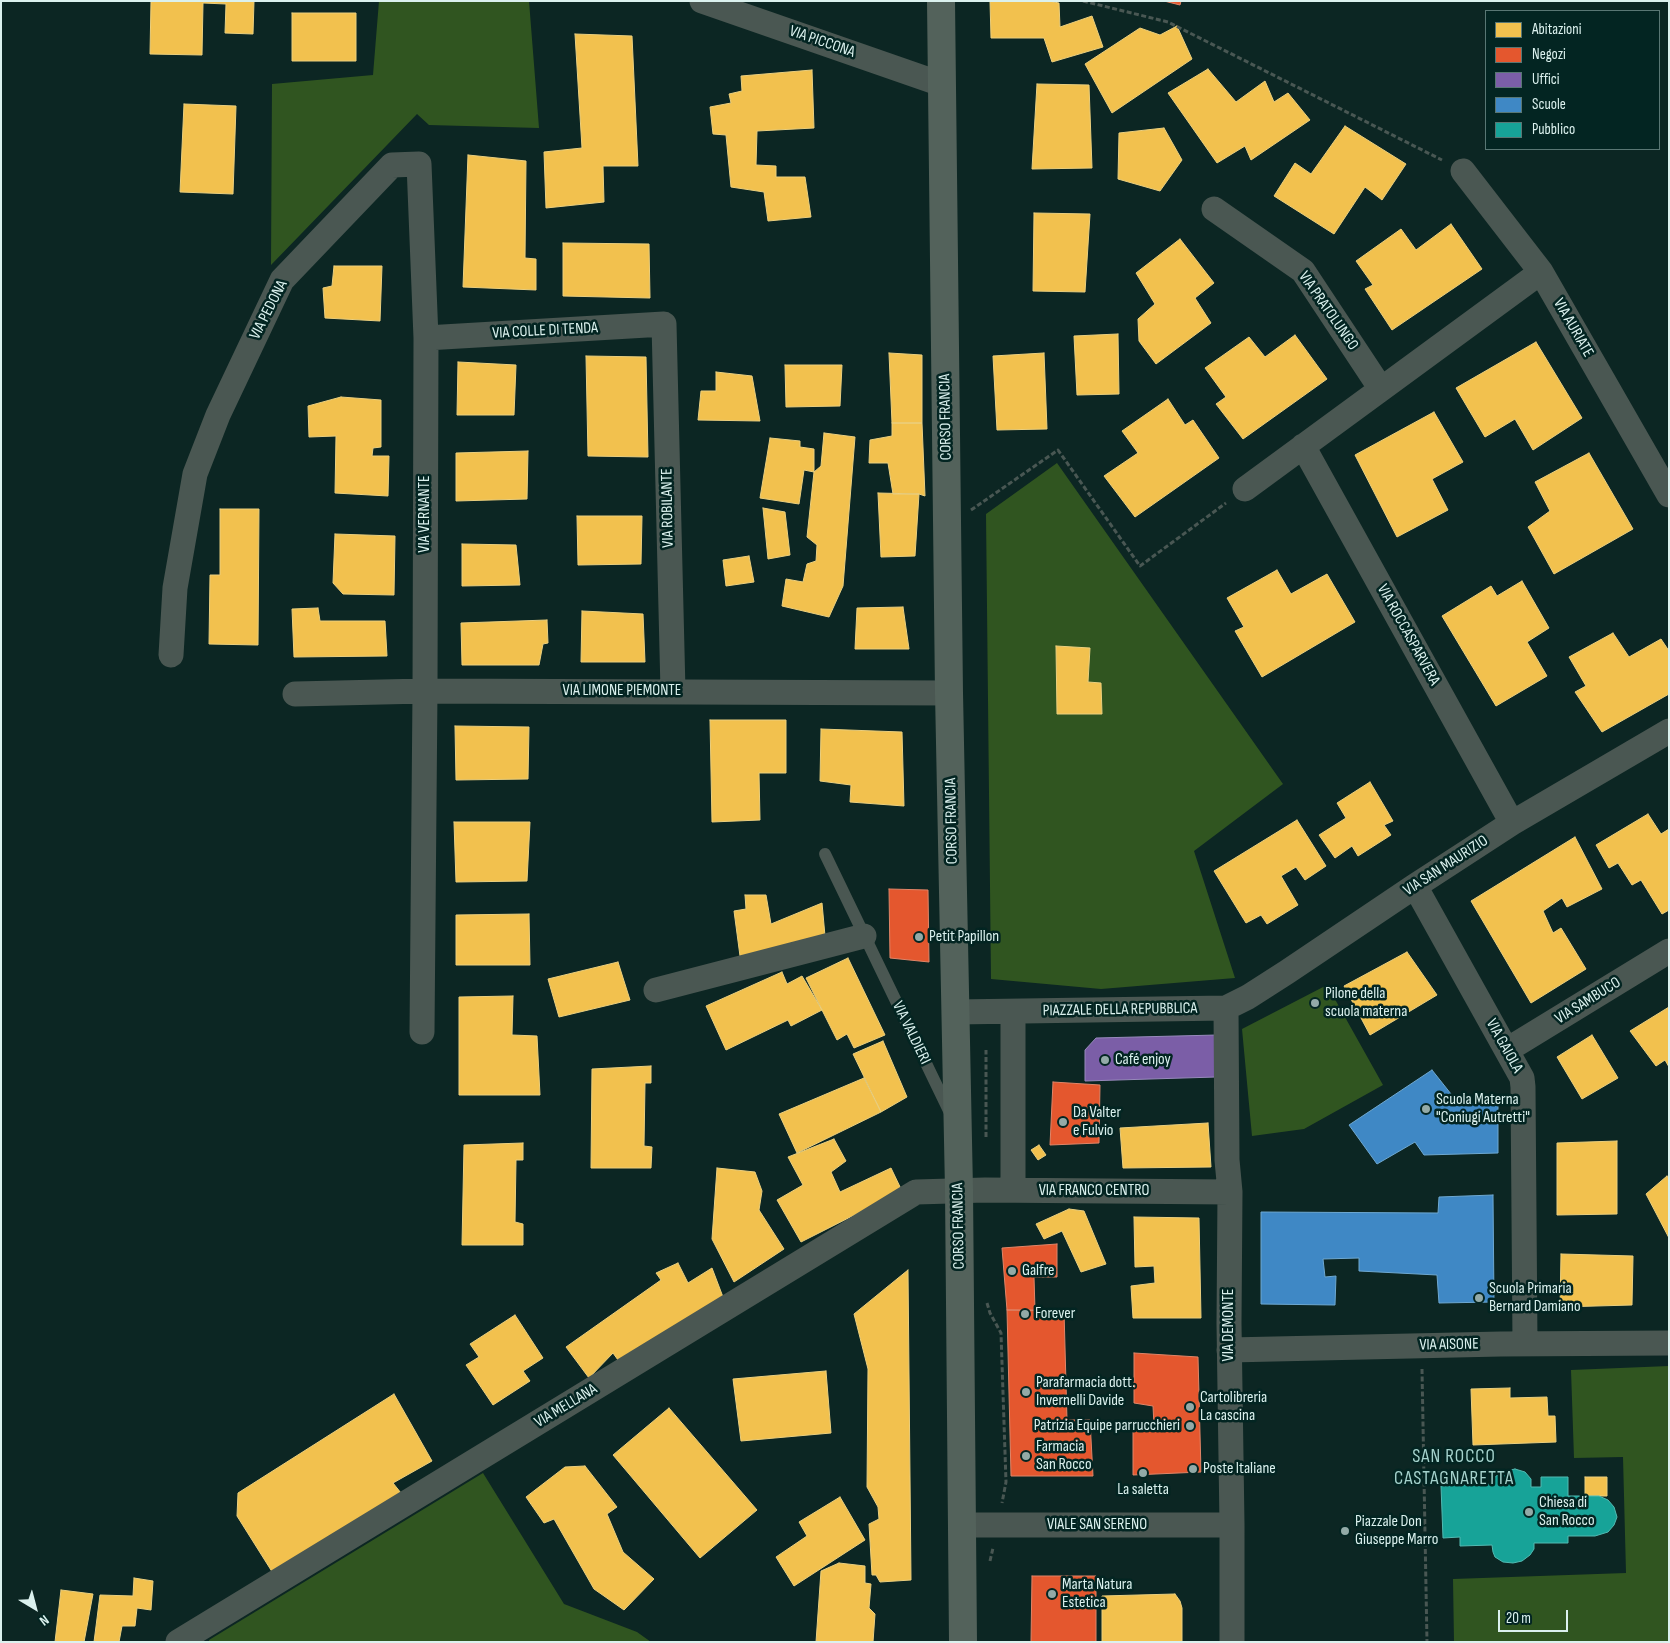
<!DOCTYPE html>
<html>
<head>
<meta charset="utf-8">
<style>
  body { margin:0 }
  #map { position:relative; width:1670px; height:1643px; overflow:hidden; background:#0c2623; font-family:"Sofia Sans Condensed",sans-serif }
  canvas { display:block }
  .frame { position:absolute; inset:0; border:2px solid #dbf1ee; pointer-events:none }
  .legend { position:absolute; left:1485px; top:10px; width:175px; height:140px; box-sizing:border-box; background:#032522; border:1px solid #597774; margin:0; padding:6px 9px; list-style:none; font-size:15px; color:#dbf1ee }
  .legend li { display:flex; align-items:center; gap:10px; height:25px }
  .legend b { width:25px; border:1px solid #597774 }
  .north { position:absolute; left:10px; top:1583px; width:50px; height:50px; -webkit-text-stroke:4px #032522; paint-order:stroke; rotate:143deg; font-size:14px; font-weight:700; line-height:20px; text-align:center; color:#dbf1ee }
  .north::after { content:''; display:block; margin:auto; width:18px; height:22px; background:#dbf1ee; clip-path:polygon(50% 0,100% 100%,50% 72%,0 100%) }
  .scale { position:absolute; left:1498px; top:1610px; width:70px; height:22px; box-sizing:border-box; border:2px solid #dbf1ee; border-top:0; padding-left:6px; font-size:15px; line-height:18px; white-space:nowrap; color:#dbf1ee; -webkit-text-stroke:4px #032522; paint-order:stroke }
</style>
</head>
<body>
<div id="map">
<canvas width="1670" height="1643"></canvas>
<div class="frame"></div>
<ul class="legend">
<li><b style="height:14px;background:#f2c14e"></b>Abitazioni</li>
<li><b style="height:14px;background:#e4572e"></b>Negozi</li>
<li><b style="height:14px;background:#7b5ea7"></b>Uffici</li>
<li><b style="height:14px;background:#3f88c5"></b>Scuole</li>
<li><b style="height:14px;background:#17a398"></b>Pubblico</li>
</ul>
<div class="north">N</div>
<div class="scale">20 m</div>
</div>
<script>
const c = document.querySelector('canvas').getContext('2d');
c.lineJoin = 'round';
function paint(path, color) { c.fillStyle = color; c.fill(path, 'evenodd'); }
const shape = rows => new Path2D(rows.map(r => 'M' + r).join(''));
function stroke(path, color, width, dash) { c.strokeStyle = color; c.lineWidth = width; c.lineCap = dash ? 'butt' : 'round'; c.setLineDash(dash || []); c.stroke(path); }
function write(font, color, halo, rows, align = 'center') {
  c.font = font + ' "Sofia Sans Condensed",sans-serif'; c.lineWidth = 5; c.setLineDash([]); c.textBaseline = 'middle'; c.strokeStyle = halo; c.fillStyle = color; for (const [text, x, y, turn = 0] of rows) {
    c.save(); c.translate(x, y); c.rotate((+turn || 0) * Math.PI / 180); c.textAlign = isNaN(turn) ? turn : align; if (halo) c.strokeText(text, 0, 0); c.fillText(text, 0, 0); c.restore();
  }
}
const green = shape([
  [379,1,529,1,539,128,429,125,417,114,271,265,272,84,373,75],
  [1057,463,1283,784,1194,851,1235,978,1101,989,991,979,986,514],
  [1327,985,1383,1085,1304,1129,1252,1136,1242,1029],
  [1669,1366,1669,1642,1454,1642,1453,1579,1626,1573,1623,1457,1574,1458,1571,1370],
  [483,1473,564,1604,637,1632,651,1642,209,1642,209,1640]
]);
const homes = shape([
  [151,1,254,1,253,34,225,33,226,4,203,3,202,55,150,54,151,1],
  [990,1,1049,1,1059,3,1060,27,1092,16,1103,47,1052,62,1044,38,991,38,990,1],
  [292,13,356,13,356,61,292,61,292,13],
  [1177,26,1192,59,1112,113,1085,64,1140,28,1160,35,1177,26],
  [575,34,632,36,638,166,603,166,604,202,546,208,544,152,582,148,575,34],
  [1208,69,1236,102,1265,81,1274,102,1288,93,1310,120,1251,160,1245,146,1217,163,1168,93,1208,69],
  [812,70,814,128,757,131,756,165,776,166,776,177,805,177,811,217,768,221,764,192,731,187,726,135,713,134,710,107,731,103,729,94,742,91,741,76,812,70],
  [1037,84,1089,85,1092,168,1032,169,1037,84],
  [184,104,236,106,233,194,180,192,184,104],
  [1345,126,1406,164,1382,200,1365,187,1334,234,1274,196,1295,163,1311,174,1345,126],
  [1164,128,1182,160,1160,191,1118,179,1119,133,1164,128],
  [468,155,526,161,525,258,536,259,536,290,463,287,468,155],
  [1034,213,1090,214,1085,292,1033,291,1034,213],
  [1451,224,1482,269,1392,330,1365,289,1373,285,1356,261,1401,229,1416,250,1451,224],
  [1180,239,1214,283,1195,298,1211,323,1156,364,1139,341,1138,319,1155,304,1136,273,1180,239],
  [563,243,649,244,650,298,563,296,563,243],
  [334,266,382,266,380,321,325,318,323,288,332,286,334,266],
  [1118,334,1119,394,1077,395,1074,336,1118,334],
  [1295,335,1327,379,1243,439,1216,404,1226,397,1205,368,1249,337,1265,357,1295,335],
  [1536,342,1582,418,1533,450,1515,419,1485,437,1456,388,1536,342],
  [889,353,922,355,922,423,892,423,889,353],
  [1044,353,1047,429,997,430,993,356,1044,353],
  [586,356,646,357,648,457,588,456,586,356],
  [458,362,516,365,514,415,457,415,458,362],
  [785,365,842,365,840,406,786,407,785,365],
  [716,372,752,376,760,421,698,420,701,391,716,391,716,372],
  [341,397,381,400,381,447,373,448,372,456,389,456,388,496,335,493,336,436,309,437,308,406,341,397],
  [1168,399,1185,425,1193,420,1219,458,1135,517,1104,476,1138,453,1122,431,1168,399],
  [1434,412,1463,462,1432,479,1448,510,1397,537,1355,455,1434,412],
  [892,423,922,423,925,496,919,494,893,494,888,463,869,463,870,440,892,436,892,423],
  [824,433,855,437,843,586,829,617,782,606,786,579,803,582,807,564,816,561,817,545,807,537,814,472,821,466,824,433],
  [770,438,800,441,800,447,814,449,814,472,804,470,799,504,760,498,770,438],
  [528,451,527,499,456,501,456,453,528,451],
  [1589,453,1633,529,1554,574,1528,527,1550,511,1535,482,1589,453],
  [878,493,919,494,915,556,881,557,878,493],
  [763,508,785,512,790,555,768,559,763,508],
  [220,509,259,509,258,645,209,644,210,575,220,575,220,509],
  [577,516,642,516,641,564,578,565,577,516],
  [335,534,395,536,394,595,343,594,333,583,335,534],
  [462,544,516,545,520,585,462,586,462,544],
  [749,556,754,582,726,586,723,560,749,556],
  [1277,570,1291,594,1327,574,1355,622,1262,677,1235,631,1244,627,1227,598,1277,570],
  [1522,581,1549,628,1527,642,1547,676,1496,706,1442,616,1491,586,1497,596,1522,581],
  [903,607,909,649,855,649,857,608,903,607],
  [318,608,320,621,385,621,387,656,294,657,292,609,318,608],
  [582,611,643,614,645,662,581,662,582,611],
  [547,620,548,643,543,644,539,665,462,665,461,623,547,620],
  [1613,633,1629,657,1661,639,1669,651,1669,694,1602,732,1575,692,1586,686,1569,657,1613,633],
  [1056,646,1090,648,1088,682,1101,683,1102,714,1057,714,1056,646],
  [710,720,786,720,786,773,759,773,760,820,712,822,710,720],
  [455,726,529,727,528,779,456,780,455,726],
  [821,729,902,732,904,806,850,802,851,785,820,781,821,729],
  [1370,782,1393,821,1384,825,1391,835,1358,856,1352,846,1335,858,1319,835,1346,818,1337,803,1370,782],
  [1648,814,1661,834,1669,829,1669,910,1662,914,1641,880,1632,885,1618,863,1609,868,1596,845,1648,814],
  [1297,820,1326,866,1305,880,1296,867,1281,876,1298,905,1267,924,1261,915,1246,923,1214,871,1297,820],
  [454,822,530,822,527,881,456,882,454,822],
  [1575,837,1602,889,1567,907,1562,898,1543,911,1553,933,1561,928,1586,969,1531,1003,1471,901,1575,837],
  [745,895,766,895,771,924,822,903,825,936,740,956,734,911,746,909,745,895],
  [529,914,530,965,456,965,456,915,529,914],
  [1407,952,1437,995,1370,1035,1344,986,1407,952],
  [848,958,885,1035,854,1048,847,1034,837,1040,806,978,848,958],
  [618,962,630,1000,559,1017,548,979,618,962],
  [782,972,787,984,802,976,822,1010,791,1026,788,1020,726,1050,706,1006,782,972],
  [513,996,512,1035,537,1036,540,1095,459,1095,459,997,513,996],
  [1669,1007,1669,1067,1665,1060,1656,1066,1630,1031,1669,1007],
  [1592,1035,1618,1078,1582,1099,1557,1057,1592,1035],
  [883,1041,907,1097,881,1112,853,1054,883,1041],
  [651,1066,651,1083,645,1083,644,1146,652,1147,651,1168,591,1168,592,1069,651,1066],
  [864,1078,881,1112,797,1153,779,1114,864,1078],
  [1208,1123,1211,1167,1123,1168,1120,1128,1208,1123],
  [834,1139,846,1161,831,1172,840,1192,891,1168,902,1191,801,1242,777,1200,803,1185,788,1157,834,1139],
  [1617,1141,1617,1214,1557,1215,1557,1143,1617,1141],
  [523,1143,523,1160,516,1160,515,1222,523,1224,523,1245,462,1245,464,1145,523,1143],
  [1039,1145,1046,1155,1038,1160,1031,1150,1039,1145],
  [717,1168,755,1172,762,1191,759,1210,784,1249,734,1282,712,1239,717,1168],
  [1667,1176,1669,1179,1669,1238,1646,1194,1667,1176],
  [1069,1209,1084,1211,1106,1264,1081,1272,1062,1231,1044,1239,1036,1224,1069,1209],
  [1134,1217,1199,1218,1201,1318,1133,1318,1131,1286,1155,1283,1154,1266,1135,1267,1134,1217],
  [1561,1254,1633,1256,1632,1305,1560,1307,1561,1254],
  [678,1263,688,1283,712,1268,723,1297,618,1360,613,1353,589,1378,566,1347,661,1280,656,1273,678,1263],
  [908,1270,911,1580,880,1582,876,1575,872,1575,869,1524,879,1519,878,1507,867,1487,868,1369,854,1314,908,1270],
  [515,1315,543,1358,523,1371,530,1381,493,1405,466,1365,479,1357,470,1344,515,1315],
  [826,1371,831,1433,741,1441,733,1379,826,1371],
  [1510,1388,1510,1398,1547,1397,1548,1416,1555,1416,1556,1442,1473,1445,1471,1389,1510,1388],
  [394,1394,432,1461,393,1483,405,1498,276,1578,237,1516,238,1493,394,1394],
  [669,1408,757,1510,700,1558,613,1455,669,1408],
  [585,1466,617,1507,607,1514,623,1552,654,1579,624,1610,594,1589,554,1519,544,1523,526,1497,565,1467,585,1466],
  [1585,1477,1607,1477,1607,1496,1585,1496,1585,1477],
  [840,1497,865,1540,794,1586,776,1557,807,1536,799,1522,840,1497],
  [839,1563,865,1566,865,1583,871,1584,869,1608,875,1614,873,1642,816,1642,821,1571,839,1563],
  [134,1578,153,1581,151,1610,137,1608,135,1626,122,1626,119,1642,94,1642,100,1595,133,1596,134,1578],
  [61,1590,93,1594,84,1642,55,1642,61,1590],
  [1175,1594,1180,1601,1182,1608,1182,1642,1102,1642,1102,1596,1175,1594]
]);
const shops = shape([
  [1164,1,1181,1,1180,5,1164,1],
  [889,889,928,890,929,962,890,958,889,889],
  [1053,1082,1100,1085,1099,1143,1050,1145,1053,1082],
  [1057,1244,1057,1277,1034,1277,1035,1310,1007,1310,1002,1248,1057,1244],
  [1007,1310,1064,1311,1067,1420,1090,1420,1093,1476,1011,1476,1007,1310],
  [1134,1353,1198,1357,1201,1472,1133,1475,1133,1427,1154,1426,1153,1406,1134,1403,1134,1353],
  [1032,1576,1096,1576,1096,1642,1031,1642,1032,1576]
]);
const offices = shape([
  [1217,1035,1216,1077,1085,1081,1085,1050,1096,1038,1217,1035]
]);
const schools = shape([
  [1432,1070,1455,1099,1498,1102,1498,1153,1424,1155,1415,1142,1377,1164,1349,1125,1432,1070],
  [1493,1195,1494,1302,1439,1303,1437,1275,1359,1271,1359,1258,1323,1259,1325,1277,1336,1276,1335,1305,1261,1304,1261,1212,1438,1213,1439,1197,1493,1195]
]);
const public = shape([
  [1515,1469,1525,1472,1531,1479,1531,1487,1541,1487,1541,1477,1568,1477,1568,1496,1599,1496,1608,1500,1614,1507,1617,1517,1614,1525,1608,1532,1595,1536,1568,1536,1568,1543,1534,1543,1534,1549,1530,1555,1522,1561,1513,1563,1503,1562,1495,1557,1493,1552,1492,1545,1460,1546,1460,1537,1443,1538,1441,1486,1492,1484,1495,1477,1502,1472,1515,1469]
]);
const path = shape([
  [1083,1,1168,22,1442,160],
  [971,510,1058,450,1140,566,1226,503],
  [986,1137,986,1050],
  [987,1303,990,1313,1001,1333,1006,1482,1002,1503],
  [1422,1369,1427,1642],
  [1386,1527,1425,1523],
  [990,1561,993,1548]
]);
const lane = shape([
  [825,854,951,1115]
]);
const street = shape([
  [702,1,941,84],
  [1463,171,1541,272,1669,495],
  [1214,209,1303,271,1381,389],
  [426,338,664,324,673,691],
  [1303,446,1512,823],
  [1245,489,1541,272],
  [171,655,175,588,195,474,218,415,282,280,392,165,419,164,426,338,425,691,422,1032],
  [295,694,425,691,949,693],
  [1415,886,1522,1078,1523,1087,1525,1344],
  [656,990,864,936],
  [1226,1008,1227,1160,1230,1192,1229,1323,1232,1525,1232,1642],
  [955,1012,1226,1008,1248,997,1287,972,1415,886,1512,823,1669,731],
  [1013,1012,1013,1190],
  [1507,1050,1669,951],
  [1229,1350,1501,1344,1669,1343],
  [962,1525,1232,1525],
  [178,1642,916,1192,985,1190,1230,1192]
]);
const secondary = shape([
  [941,1,949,693,959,1190,963,1642]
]);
const markers = [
  [919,937,5,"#93aaa7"],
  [1315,1003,5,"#93aaa7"],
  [1105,1060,5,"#93aaa7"],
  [1426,1109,5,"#93aaa7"],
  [1063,1122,5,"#93aaa7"],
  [1012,1271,5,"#93aaa7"],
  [1479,1298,5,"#93aaa7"],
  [1025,1314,5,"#93aaa7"],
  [1026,1392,5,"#93aaa7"],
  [1190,1407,5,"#93aaa7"],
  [1190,1426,5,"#93aaa7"],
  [1026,1456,5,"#93aaa7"],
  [1193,1469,5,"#93aaa7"],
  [1143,1473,5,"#93aaa7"],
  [1529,1512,5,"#93aaa7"],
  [1345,1531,5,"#93aaa7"],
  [1052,1594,5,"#93aaa7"]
];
const streetNames = [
  ["VIA PICCONA",822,42,19],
  ["VIA PEDONA",269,310,-63],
  ["VIA PRATOLUNGO",1328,311,55],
  ["VIA AURIATE",1573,328,60],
  ["VIA COLLE DI TENDA",545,331,-3],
  ["CORSO FRANCIA",946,417,-91],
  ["VIA ROBILANTE",668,508,-91],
  ["VIA VERNANTE",425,514,-90],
  ["VIA ROCCASPARVERA",1408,635,61],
  ["VIA LIMONE PIEMONTE",622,691],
  ["CORSO FRANCIA",952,821,-91],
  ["VIA SAN MAURIZIO",1446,866,-33],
  ["VIA SAMBUCO",1588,1001,-32],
  ["PIAZZALE DELLA REPUBBLICA",1120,1010,-1],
  ["VIA VALDIERI",911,1033,64],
  ["VIA GAIOLA",1504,1046,61],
  ["VIA FRANCO CENTRO",1094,1191],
  ["CORSO FRANCIA",959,1226,-91],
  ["VIA DEMONTE",1229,1325,-90],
  ["VIA AISONE",1449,1345,-1],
  ["VIA MELLANA",566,1406,-31],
  ["VIALE SAN SERENO",1097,1525]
];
const poiNames = [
  ["Petit Papillon",929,937],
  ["Pilone della",1325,994],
  ["scuola materna",1325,1012],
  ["Café enjoy",1115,1060],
  ["Scuola Materna",1436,1100],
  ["\"Coniugi Autretti\"",1436,1118],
  ["Da Valter",1073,1113],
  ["e Fulvio",1073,1131],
  ["Galfre",1022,1271],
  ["Scuola Primaria",1489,1289],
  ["Bernard Damiano",1489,1307],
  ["Forever",1035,1314],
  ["Parafarmacia dott.",1036,1383],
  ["Invernelli Davide",1036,1401],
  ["Cartolibreria",1200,1398],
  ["La cascina",1200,1416],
  ["Patrizia Equipe parrucchieri",1180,1426,"right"],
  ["Farmacia",1036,1447],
  ["San Rocco",1036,1465],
  ["Poste Italiane",1203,1469],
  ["La saletta",1143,1490,"center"],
  ["Chiesa di",1539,1503],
  ["San Rocco",1539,1521],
  ["Piazzale Don",1355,1522],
  ["Giuseppe Marro",1355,1540],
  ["Marta Natura",1062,1585],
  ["Estetica",1062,1603]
];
const quarterNames = [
  ["SAN ROCCO",1454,1457],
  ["CASTAGNARETTA",1454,1479]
];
paint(green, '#305520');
paint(homes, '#f2c14e');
stroke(homes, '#ebcf7e', 1);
paint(shops, '#e4572e');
stroke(shops, '#e18568', 1);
paint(offices, '#7b5ea7');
stroke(offices, '#988abc', 1);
paint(schools, '#3f88c5');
stroke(schools, '#6ea8d1', 1);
paint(public, '#17a398');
stroke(public, '#52bab2', 1);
stroke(path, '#495753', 3, [5, 2.5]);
stroke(lane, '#4a5752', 12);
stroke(street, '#4a5752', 25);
stroke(secondary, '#53625b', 28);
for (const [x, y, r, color] of markers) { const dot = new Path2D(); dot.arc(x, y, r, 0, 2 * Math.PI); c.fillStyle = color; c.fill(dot); stroke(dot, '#032522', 2); }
write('16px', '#dbf1ee', '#032522', streetNames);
write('16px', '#dbf1ee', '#032522', poiNames, 'left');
c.letterSpacing = '1px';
write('19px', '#a5d2cc', '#032522', quarterNames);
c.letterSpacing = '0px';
</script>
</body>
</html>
